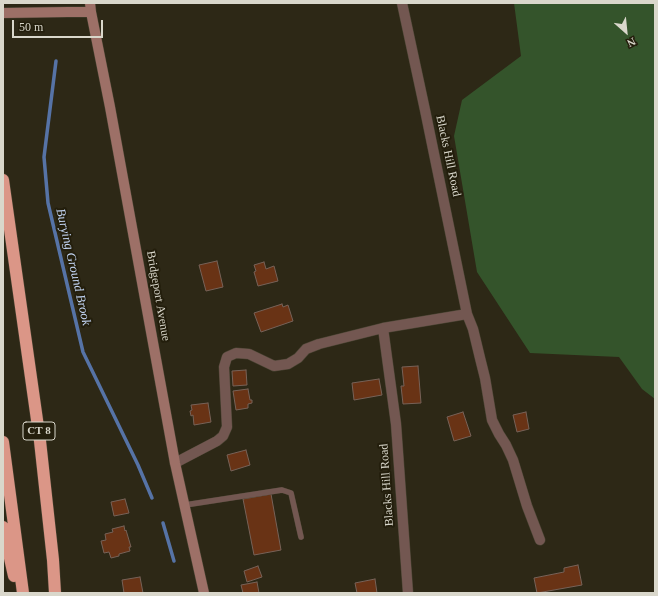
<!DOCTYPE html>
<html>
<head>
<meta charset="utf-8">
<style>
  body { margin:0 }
  #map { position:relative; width:658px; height:596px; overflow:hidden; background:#2d2816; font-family:Georgia,serif }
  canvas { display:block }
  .frame { position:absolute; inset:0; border:4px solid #d9d7cb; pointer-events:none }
  .north { position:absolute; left:606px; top:12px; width:40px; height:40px; -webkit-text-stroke:3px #231e0c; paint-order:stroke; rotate:153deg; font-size:11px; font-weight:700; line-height:16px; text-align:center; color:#d9d7cb }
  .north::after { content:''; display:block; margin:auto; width:14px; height:18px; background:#d9d7cb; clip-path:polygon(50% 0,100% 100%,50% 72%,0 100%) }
  .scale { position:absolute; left:12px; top:20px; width:91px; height:18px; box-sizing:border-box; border:2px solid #d9d7cb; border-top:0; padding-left:5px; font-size:12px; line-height:14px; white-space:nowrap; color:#d9d7cb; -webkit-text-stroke:3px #231e0c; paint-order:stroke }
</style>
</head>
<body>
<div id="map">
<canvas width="658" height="596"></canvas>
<div class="frame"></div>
<div class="north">N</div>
<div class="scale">50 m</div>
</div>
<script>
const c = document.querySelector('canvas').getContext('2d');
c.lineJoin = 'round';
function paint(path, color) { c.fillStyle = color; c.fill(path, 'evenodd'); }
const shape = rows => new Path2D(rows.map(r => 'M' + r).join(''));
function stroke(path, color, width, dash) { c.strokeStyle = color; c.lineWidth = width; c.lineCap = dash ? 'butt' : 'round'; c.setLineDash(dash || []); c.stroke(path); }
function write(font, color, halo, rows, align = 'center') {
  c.font = font + ' Georgia,serif'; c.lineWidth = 4; c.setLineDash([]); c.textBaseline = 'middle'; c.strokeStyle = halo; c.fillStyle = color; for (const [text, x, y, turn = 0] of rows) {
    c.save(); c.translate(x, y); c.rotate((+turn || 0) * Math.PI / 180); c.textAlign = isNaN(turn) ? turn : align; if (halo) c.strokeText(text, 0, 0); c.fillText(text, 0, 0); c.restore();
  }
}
const green = shape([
  [514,3,655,3,655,399,642,389,619,357,530,353,477,272,454,136,462,100,521,56]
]);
const stream = shape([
  [56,61,44,157,48,203,83,352,138,465,152,498],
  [163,523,174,561]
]);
const building = shape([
  [217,261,223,287,206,291,199,265,217,261],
  [264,262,266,269,274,266,278,281,258,286,254,272,256,271,254,265,264,262],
  [282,304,283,307,288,305,293,321,261,332,254,313,282,304],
  [418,366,421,403,403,404,401,386,404,386,402,367,418,366],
  [246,370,247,385,233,386,232,371,246,370],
  [379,379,382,395,354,400,352,383,379,379],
  [248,389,250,400,252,400,252,403,248,404,248,408,236,410,233,391,248,389],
  [208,403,211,422,194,425,193,415,191,416,190,411,192,410,191,405,208,403],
  [463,412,471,436,454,441,447,417,463,412],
  [526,412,529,429,517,432,513,415,526,412],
  [246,450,250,465,231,471,227,455,246,450],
  [271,494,281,550,254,555,243,499,271,494],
  [125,499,129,513,114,516,111,502,125,499],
  [124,526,125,531,126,530,131,547,129,547,130,551,119,554,119,556,111,558,109,552,104,553,101,541,106,540,105,534,113,532,112,529,124,526],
  [578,565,582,585,537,593,534,578,564,572,564,568,578,565],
  [258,566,262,577,247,582,244,571,258,566],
  [140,577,143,593,124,593,122,580,140,577],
  [375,579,377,593,357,593,355,583,375,579],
  [257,582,259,593,243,593,241,585,257,582]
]);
const service = shape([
  [185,505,282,490,291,493,301,537]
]);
const minor = shape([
  [467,314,473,329,480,358,485,378,492,420,499,434,506,445,513,460,527,506,540,540],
  [383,328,396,424,408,593],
  [175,463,217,441,223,436,227,427,224,367,227,357,236,353,249,354,274,366,288,364,298,358,306,349,319,344,383,328,467,314,425,110,402,3]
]);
const secondary = shape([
  [90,3,91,12,110,107,175,463,204,593],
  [3,13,68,12,91,12]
]);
const motorway = shape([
  [3,180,40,441,53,560,55,593],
  [3,442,23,593],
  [3,527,14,576]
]);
const shields = [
  [39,431,32]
];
const shieldNames = [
  ["CT 8",39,431]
];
const streetNames = [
  ["Blacks Hill Road",448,156,78],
  ["Bridgeport Avenue",158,296,80],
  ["Blacks Hill Road",387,485,-94]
];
const waterNames = [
  ["Burying Ground Brook",73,267,77]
];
paint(green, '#34542b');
stroke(stream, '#5673a6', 3.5);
paint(building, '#693315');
stroke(building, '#776258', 1);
stroke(service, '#494433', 6);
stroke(minor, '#494433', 11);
stroke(secondary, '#494433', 11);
stroke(motorway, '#494433', 13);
stroke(service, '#735751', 5.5);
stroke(minor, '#735751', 10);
stroke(secondary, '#9d7067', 10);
stroke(motorway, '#db9687', 12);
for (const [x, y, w] of shields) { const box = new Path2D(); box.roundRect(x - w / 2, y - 9, w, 18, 3); c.fillStyle = '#231e0c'; c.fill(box); stroke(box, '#d9d7cb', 1); }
write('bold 11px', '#d9d7cb', null, shieldNames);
write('12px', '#d9d7cb', '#231e0c', streetNames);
write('italic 13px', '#c2d4f2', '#231e0c', waterNames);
</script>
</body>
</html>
